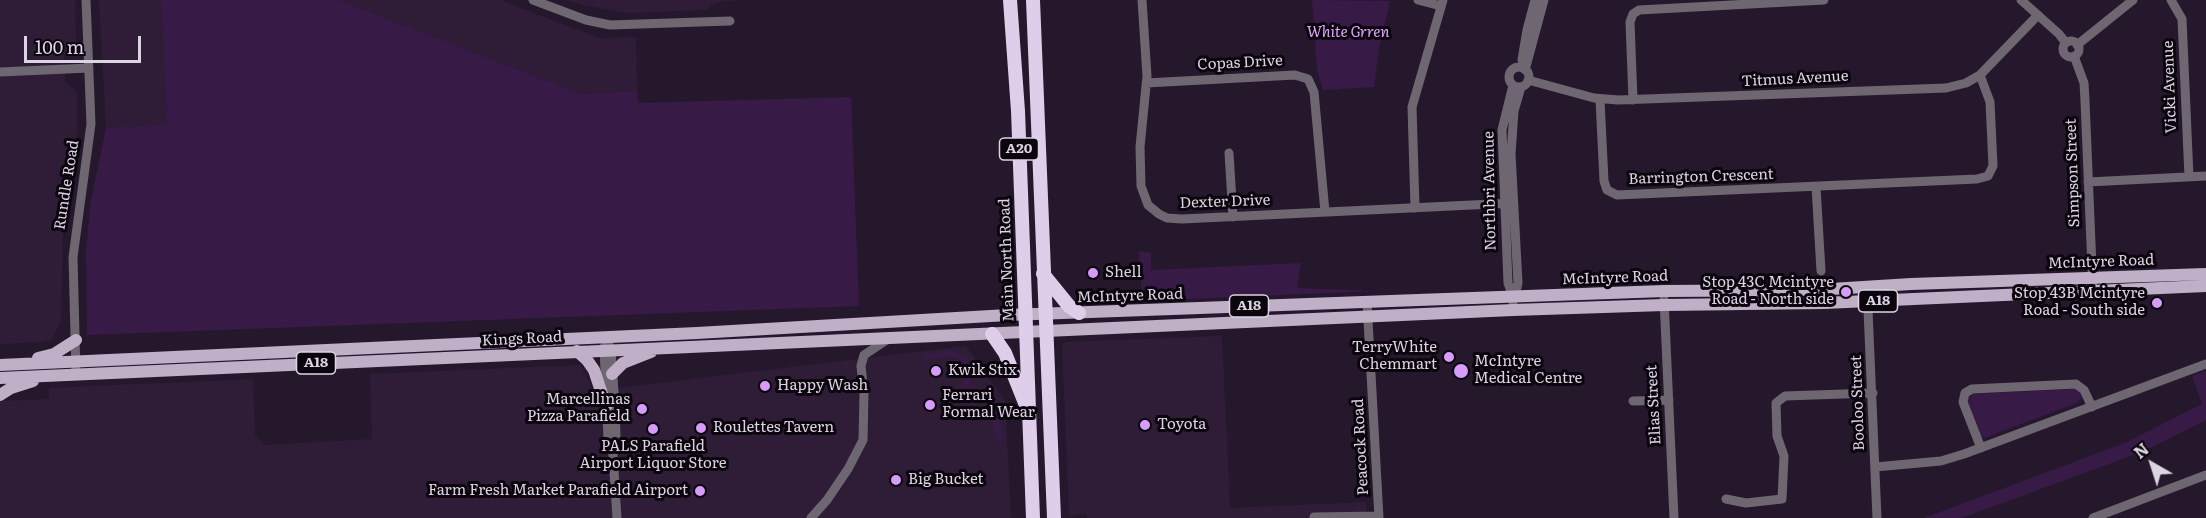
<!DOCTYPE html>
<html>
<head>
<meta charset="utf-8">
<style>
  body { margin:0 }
  #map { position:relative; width:2206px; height:518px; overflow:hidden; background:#25182d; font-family:Literata,serif }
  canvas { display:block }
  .north { position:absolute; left:2122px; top:434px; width:60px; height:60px; -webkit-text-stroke:4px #0b060e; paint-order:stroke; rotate:321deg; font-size:16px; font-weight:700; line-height:24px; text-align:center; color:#ddd4e3 }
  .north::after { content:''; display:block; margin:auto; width:21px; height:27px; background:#ddd4e3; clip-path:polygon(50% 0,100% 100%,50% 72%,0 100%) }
  .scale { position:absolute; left:24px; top:36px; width:117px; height:27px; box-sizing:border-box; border:3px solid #ddd4e3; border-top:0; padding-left:8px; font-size:18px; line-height:21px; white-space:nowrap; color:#ddd4e3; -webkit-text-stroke:4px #0b060e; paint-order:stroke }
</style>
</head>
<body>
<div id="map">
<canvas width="2206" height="518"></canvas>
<div class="north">N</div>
<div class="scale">100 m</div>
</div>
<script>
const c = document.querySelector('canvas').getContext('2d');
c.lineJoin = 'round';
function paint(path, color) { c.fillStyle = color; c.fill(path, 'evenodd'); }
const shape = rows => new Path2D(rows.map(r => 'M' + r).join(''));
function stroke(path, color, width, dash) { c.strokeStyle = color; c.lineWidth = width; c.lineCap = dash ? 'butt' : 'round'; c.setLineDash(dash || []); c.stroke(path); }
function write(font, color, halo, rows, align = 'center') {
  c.font = font + ' Literata,serif'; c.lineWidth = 6; c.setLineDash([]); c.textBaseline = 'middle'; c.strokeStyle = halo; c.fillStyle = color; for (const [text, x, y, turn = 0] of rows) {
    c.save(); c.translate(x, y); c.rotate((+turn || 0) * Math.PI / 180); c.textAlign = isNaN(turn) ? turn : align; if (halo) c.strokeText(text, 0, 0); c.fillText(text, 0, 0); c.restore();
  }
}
const built = shape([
  [0,0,75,0,76,43,64,57,65,81,77,92,77,128,74,161,63,226,61,321,52,340,43,342,0,344],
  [99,0,161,0,167,124,106,128],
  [339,0,500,0,599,38,636,37,637,91,581,94],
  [568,0,747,0,722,1,713,4,706,10,628,13,582,5],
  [1222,336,1230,508,1366,502,1367,518,1087,518,1087,514,1069,516,1062,346,1065,342],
  [966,346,1005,401,1011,518,0,518,0,401,49,399,49,388,253,379,255,436,265,445,372,439,370,374,581,365,593,391]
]);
const green = shape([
  [161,0,339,0,581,94,637,91,638,103,851,97,859,306,87,335,86,252,90,205,106,128,167,124],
  [1312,0,1390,1,1379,48,1374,87,1323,90,1317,70],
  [1139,251,1151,253,1151,270,1301,263,1297,288,1375,291,1142,301],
  [953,350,967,358,975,371,968,388,970,395,965,400,961,386,967,374,964,363,952,356,924,360,924,355],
  [2206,371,2206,420,2144,451,1962,518,1924,518,2125,443,2202,404,2192,376],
  [2075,389,2079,392,2082,397,2077,403,1984,438,1981,436,1967,400,1973,394],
  [985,394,991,394,996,400,1003,445,994,436,990,404,988,402,971,404,967,401,972,396]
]);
const minor = shape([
  [533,0,586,20,610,25,730,21],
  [1142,0,1147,76,1140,147,1141,186,1148,205,1159,214,1167,218,1182,219,1513,203],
  [1418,0,1441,6],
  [2021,0,2059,34,2066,43],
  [2171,0,2182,19,2189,177],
  '2063 49a8 8 0 1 1 16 0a8 8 0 1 1-16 0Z',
  [2077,45,2133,0],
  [2074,56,2084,83,2085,101,2093,291],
  [1522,60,1527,30,1535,0],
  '1509 77a10 10 0 1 1 20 0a10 10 0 1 1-20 0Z',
  [1525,70,1544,0],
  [0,72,89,68],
  [1528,80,1594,98,1618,100,1946,88,1966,83,1980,75,2038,15],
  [1146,83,1295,75,1308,79,1314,92,1325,212],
  [1600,100,1604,181,1607,190,1617,195,1977,179,1988,176,1993,166,1990,102,1980,75],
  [1633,100,1630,22,1633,14,1639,10,1824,0],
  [1229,153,1233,217],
  [2088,182,2206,176],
  [1816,187,1821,271],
  [1415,208,1412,107,1443,0],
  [1867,287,1877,518],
  [1513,297,1508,283,1502,130,1513,85],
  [1664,299,1674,518],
  [1367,302,1379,518],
  [1513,302,1518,283,1511,154,1514,111,1521,87],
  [609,345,611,350,615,405,616,438,613,455,617,518],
  [604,347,608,439,612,452],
  [76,374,73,257,91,124,86,0],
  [1633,401,1669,400],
  [1981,448,1963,402,1965,393,1972,389,2076,384,2084,390,2092,407],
  [1875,467,1941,461,1964,454,2206,364],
  [1726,499,1746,503,1782,499,1784,456,1777,436,1776,403,1785,396,1873,393],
  [1314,517,1379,516],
  [811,518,827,500,848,469,863,440,864,393,861,366,864,355,888,339],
  [2093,518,2206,475]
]);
const major = shape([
  [577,351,587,360,594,370,606,406],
  [38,358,54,354,76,340],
  [0,365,697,333,1008,315,1664,291,1815,290,1911,284,2206,274],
  [612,374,623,363,651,352],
  [0,378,1513,310,1664,305,1824,303,2206,286],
  [0,395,11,388,33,381]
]);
const highway = shape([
  [1010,0,1018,111,1033,518],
  [1033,0,1054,518],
  [1043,274,1069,306,1079,313],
  [992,334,1005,353,1025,403]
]);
const markers = [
  [1093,273,6,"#d79bf9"],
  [1846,292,6,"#d79bf9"],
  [2157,303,6,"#d79bf9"],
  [1449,357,6,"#d79bf9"],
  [936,371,6,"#d79bf9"],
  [1461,371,8,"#d79bf9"],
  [765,386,6,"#d79bf9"],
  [930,405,6,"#d79bf9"],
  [642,409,6,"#d79bf9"],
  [1145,425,6,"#d79bf9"],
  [701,428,6,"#d79bf9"],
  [653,429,6,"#d79bf9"],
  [896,480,6,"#d79bf9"],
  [700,491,6,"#d79bf9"]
];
const shields = [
  [1019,149,39],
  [1878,301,39],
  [1249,306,39],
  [316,363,39]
];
const shieldNames = [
  ["A20",1019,149],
  ["A18",1878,301],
  ["A18",1249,306],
  ["A18",316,363]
];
const parkNames = [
  ["White Grren",1348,33]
];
const streetNames = [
  ["Copas Drive",1240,63,-3],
  ["Titmus Avenue",1795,79,-3],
  ["Vicki Avenue",2170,87,-92],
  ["Simpson Street",2073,173,-92],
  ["Barrington Crescent",1701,177,-2],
  ["Rundle Road",67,185,-81],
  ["Northbri Avenue",1490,191,-91],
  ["Dexter Drive",1225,202,-2],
  ["Main North Road",1007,260,-92],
  ["McIntyre Road",2101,262,-2],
  ["McIntyre Road",1615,278,-2],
  ["McIntyre Road",1130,296,-2],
  ["Kings Road",522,339,-3],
  ["Booloo Street",1858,403,-92],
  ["Elias Street",1654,405,-93],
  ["Peacock Road",1361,447,-93]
];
const poiNames = [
  ["Shell",1105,273],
  ["Stop 43C Mcintyre",1834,283,"right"],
  ["Road - North side",1834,300,"right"],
  ["Stop 43B Mcintyre",2145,294,"right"],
  ["Road - South side",2145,311,"right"],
  ["TerryWhite",1437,348,"right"],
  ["Chemmart",1437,365,"right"],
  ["McIntyre",1474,362],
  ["Medical Centre",1474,379],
  ["Kwik Stix",948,371],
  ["Happy Wash",777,386],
  ["Ferrari",942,396],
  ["Formal Wear",942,413],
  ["Marcellinas",630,400,"right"],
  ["Pizza Parafield",630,417,"right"],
  ["Toyota",1157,425],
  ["Roulettes Tavern",713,428],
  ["PALS Parafield",653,447,"center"],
  ["Airport Liquor Store",653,464,"center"],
  ["Big Bucket",908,480],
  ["Farm Fresh Market Parafield Airport",688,491,"right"]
];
paint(built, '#2f1d38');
paint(green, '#381a47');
stroke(minor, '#6e6772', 9);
stroke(major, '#bfb0c8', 12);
stroke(highway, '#dfceea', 14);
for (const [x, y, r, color] of markers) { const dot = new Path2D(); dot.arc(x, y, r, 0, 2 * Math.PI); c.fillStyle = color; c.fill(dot); stroke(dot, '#0b060e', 2); }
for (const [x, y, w] of shields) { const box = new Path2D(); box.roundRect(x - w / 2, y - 11, w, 22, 4.5); c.fillStyle = '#0b060e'; c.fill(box); stroke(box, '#ddd4e3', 1.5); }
write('bold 14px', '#ddd4e3', null, shieldNames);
write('italic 15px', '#dea7fe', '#0b060e', parkNames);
write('15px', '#ddd4e3', '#0b060e', streetNames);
write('15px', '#ddd4e3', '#0b060e', poiNames, 'left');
</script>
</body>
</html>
